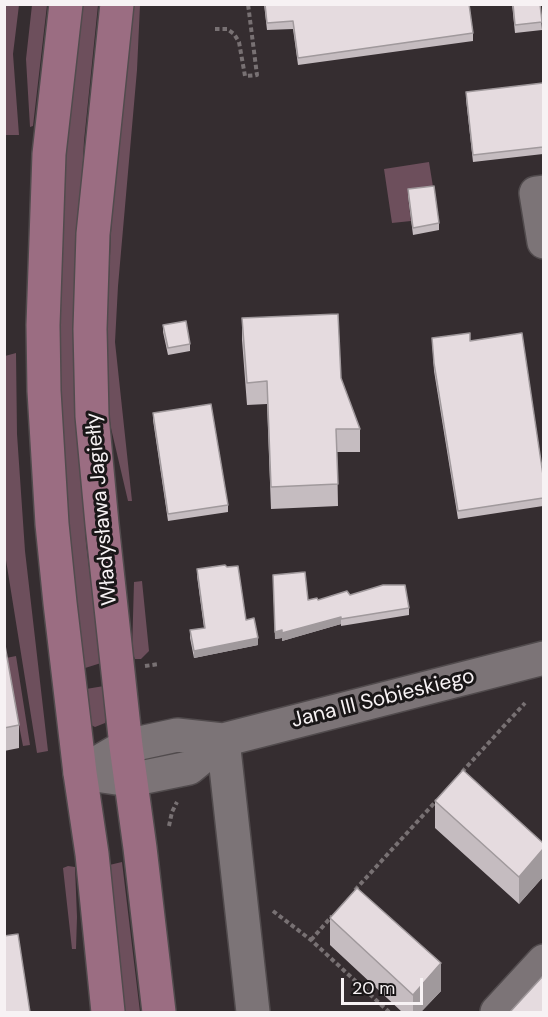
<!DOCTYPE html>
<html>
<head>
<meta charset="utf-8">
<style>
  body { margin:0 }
  #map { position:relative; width:548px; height:1017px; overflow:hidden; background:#352d30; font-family:"DM Sans",sans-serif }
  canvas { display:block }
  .frame { position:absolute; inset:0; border:6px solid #f7f2f4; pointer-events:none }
  .scale { position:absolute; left:341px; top:978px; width:82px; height:27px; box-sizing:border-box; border:3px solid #f7f2f4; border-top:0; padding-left:8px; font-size:18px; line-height:21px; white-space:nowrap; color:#f7f2f4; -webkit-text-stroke:4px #1a1718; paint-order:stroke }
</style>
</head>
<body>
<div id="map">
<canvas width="548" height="1017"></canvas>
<div class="frame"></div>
<div class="scale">20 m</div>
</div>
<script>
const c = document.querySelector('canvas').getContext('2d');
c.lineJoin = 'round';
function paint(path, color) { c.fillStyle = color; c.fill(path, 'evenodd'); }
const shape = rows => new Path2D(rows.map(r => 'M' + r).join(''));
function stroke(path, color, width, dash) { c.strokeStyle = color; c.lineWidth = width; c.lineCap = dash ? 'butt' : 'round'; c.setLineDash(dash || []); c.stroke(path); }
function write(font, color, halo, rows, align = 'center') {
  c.font = font + ' "DM Sans",sans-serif'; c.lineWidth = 6; c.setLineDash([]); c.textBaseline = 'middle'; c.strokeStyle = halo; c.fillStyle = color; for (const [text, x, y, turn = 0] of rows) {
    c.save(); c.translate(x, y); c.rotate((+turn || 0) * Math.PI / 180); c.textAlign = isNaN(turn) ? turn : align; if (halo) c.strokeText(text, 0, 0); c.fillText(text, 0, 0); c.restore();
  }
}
const green = shape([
  [4,5,19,5,13,54,19,135,5,135],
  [32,5,47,5,33,126,30,127,26,59],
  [81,5,98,5,84,141,74,338,86,543,101,663,82,669,58,427,58,271,66,140],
  [129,5,140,5,137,70,118,286,115,342,132,501,128,501,111,428,107,401,108,302,113,186],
  [429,162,434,193,408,197,411,221,392,223,384,169],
  [16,353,17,434,25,551,48,751,37,753,5,554,5,356],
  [142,581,149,651,141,659,135,659,132,652,134,582],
  [16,656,30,745,23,746,6,658],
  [104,686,107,712,105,723,95,727,89,724,86,689],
  [122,862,140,1012,122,1012,105,866],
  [68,866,75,867,77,917,76,949,72,949,63,868]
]);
const path = shape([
  [215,29,227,29,234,34,239,42,245,76,257,75,248,4],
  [145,666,159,664],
  [462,772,525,703],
  [169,826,172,812,177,802],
  [355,890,437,800],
  [273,911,311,940,389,1012],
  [311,940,332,916]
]);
const minor = shape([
  [544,192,536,193,544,242],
  [223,740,253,1012],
  [80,773,126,746,177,735,223,740,544,658],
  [102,776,130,780,189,768,223,740],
  [497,1012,544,961]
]);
const major = shape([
  [66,4,49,154,43,325,44,391,52,524,60,603,80,773,92,854,108,1012],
  [117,4,93,234,90,329,92,416,102,524,126,746,140,848,159,1012]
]);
const wall = shape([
  [264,4,469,4,473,33,473,41,298,65,293,29,267,30],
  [512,4,540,4,542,30,515,33],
  [543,83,543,154,473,162,466,99,466,92],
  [408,189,439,223,439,230,413,235,408,196],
  [242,318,341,378,360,429,360,452,337,452,338,506,271,509,267,404,247,405,242,340],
  [163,325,190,344,190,351,168,355,163,332],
  [432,338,470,341,543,475,543,506,458,519,434,371],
  [153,413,228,505,228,512,168,521,153,420],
  [197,569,246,620,258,645,194,658,190,638,190,630,204,628,197,576],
  [273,575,308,600,318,600,350,595,409,608,409,615,341,626,341,624,282,641,282,638,275,639],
  [4,640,19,725,19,748,4,751],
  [435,801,543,843,543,877,519,904,435,828],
  [330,918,441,991,421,1012,402,1012,330,945]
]);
const shadedWall = shape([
  [341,617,341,624,282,641,282,633],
  [282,630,282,638,275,639,275,632],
  [258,638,258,645,194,658,194,651],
  [543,849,543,877,519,904,519,877],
  [441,963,441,991,421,1012,413,1012,413,995]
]);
const building = shape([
  [265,4,469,4,473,33,298,58,293,21,267,23,265,4],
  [513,4,540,4,542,22,515,25,513,4],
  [543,83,543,147,473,155,466,92,543,83],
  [434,186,439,223,413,228,408,189,434,186],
  [338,314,341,378,360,429,336,429,338,484,271,487,267,381,247,383,242,318,338,314],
  [186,321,190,344,168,348,163,325,186,321],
  [470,333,470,341,522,333,543,475,543,498,458,511,434,363,432,338,470,333],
  [211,404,228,505,168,514,153,413,211,404],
  [225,565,227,567,238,566,246,620,254,618,258,638,194,651,190,630,205,628,197,569,225,565],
  [305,572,308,600,317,598,318,600,347,591,350,595,383,585,405,585,409,608,341,619,341,617,282,633,282,630,275,632,273,575,305,572],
  [4,640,19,725,4,728,4,640],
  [463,770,543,843,543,849,519,877,435,801,463,770],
  [357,888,441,963,413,995,330,918,357,888],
  [18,934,30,1012,4,1012,4,936,18,934],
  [543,976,543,1012,510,1012,543,976]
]);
const streetNames = [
  ["Władysława Jagiełły",102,509,-95],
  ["Jana III Sobieskiego",383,699,-14]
];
paint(green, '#6d4f5c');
stroke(minor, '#514b4d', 36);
stroke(major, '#514b4d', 36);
stroke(path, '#787173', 4, [4.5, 3]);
stroke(minor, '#7c7477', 33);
stroke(major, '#9b6d82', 33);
paint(wall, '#c5bcc0');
paint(shadedWall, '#a0999c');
paint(building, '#e5dbdf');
stroke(building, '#a0999c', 1.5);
write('21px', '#f7f2f4', '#1a1718', streetNames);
</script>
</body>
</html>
